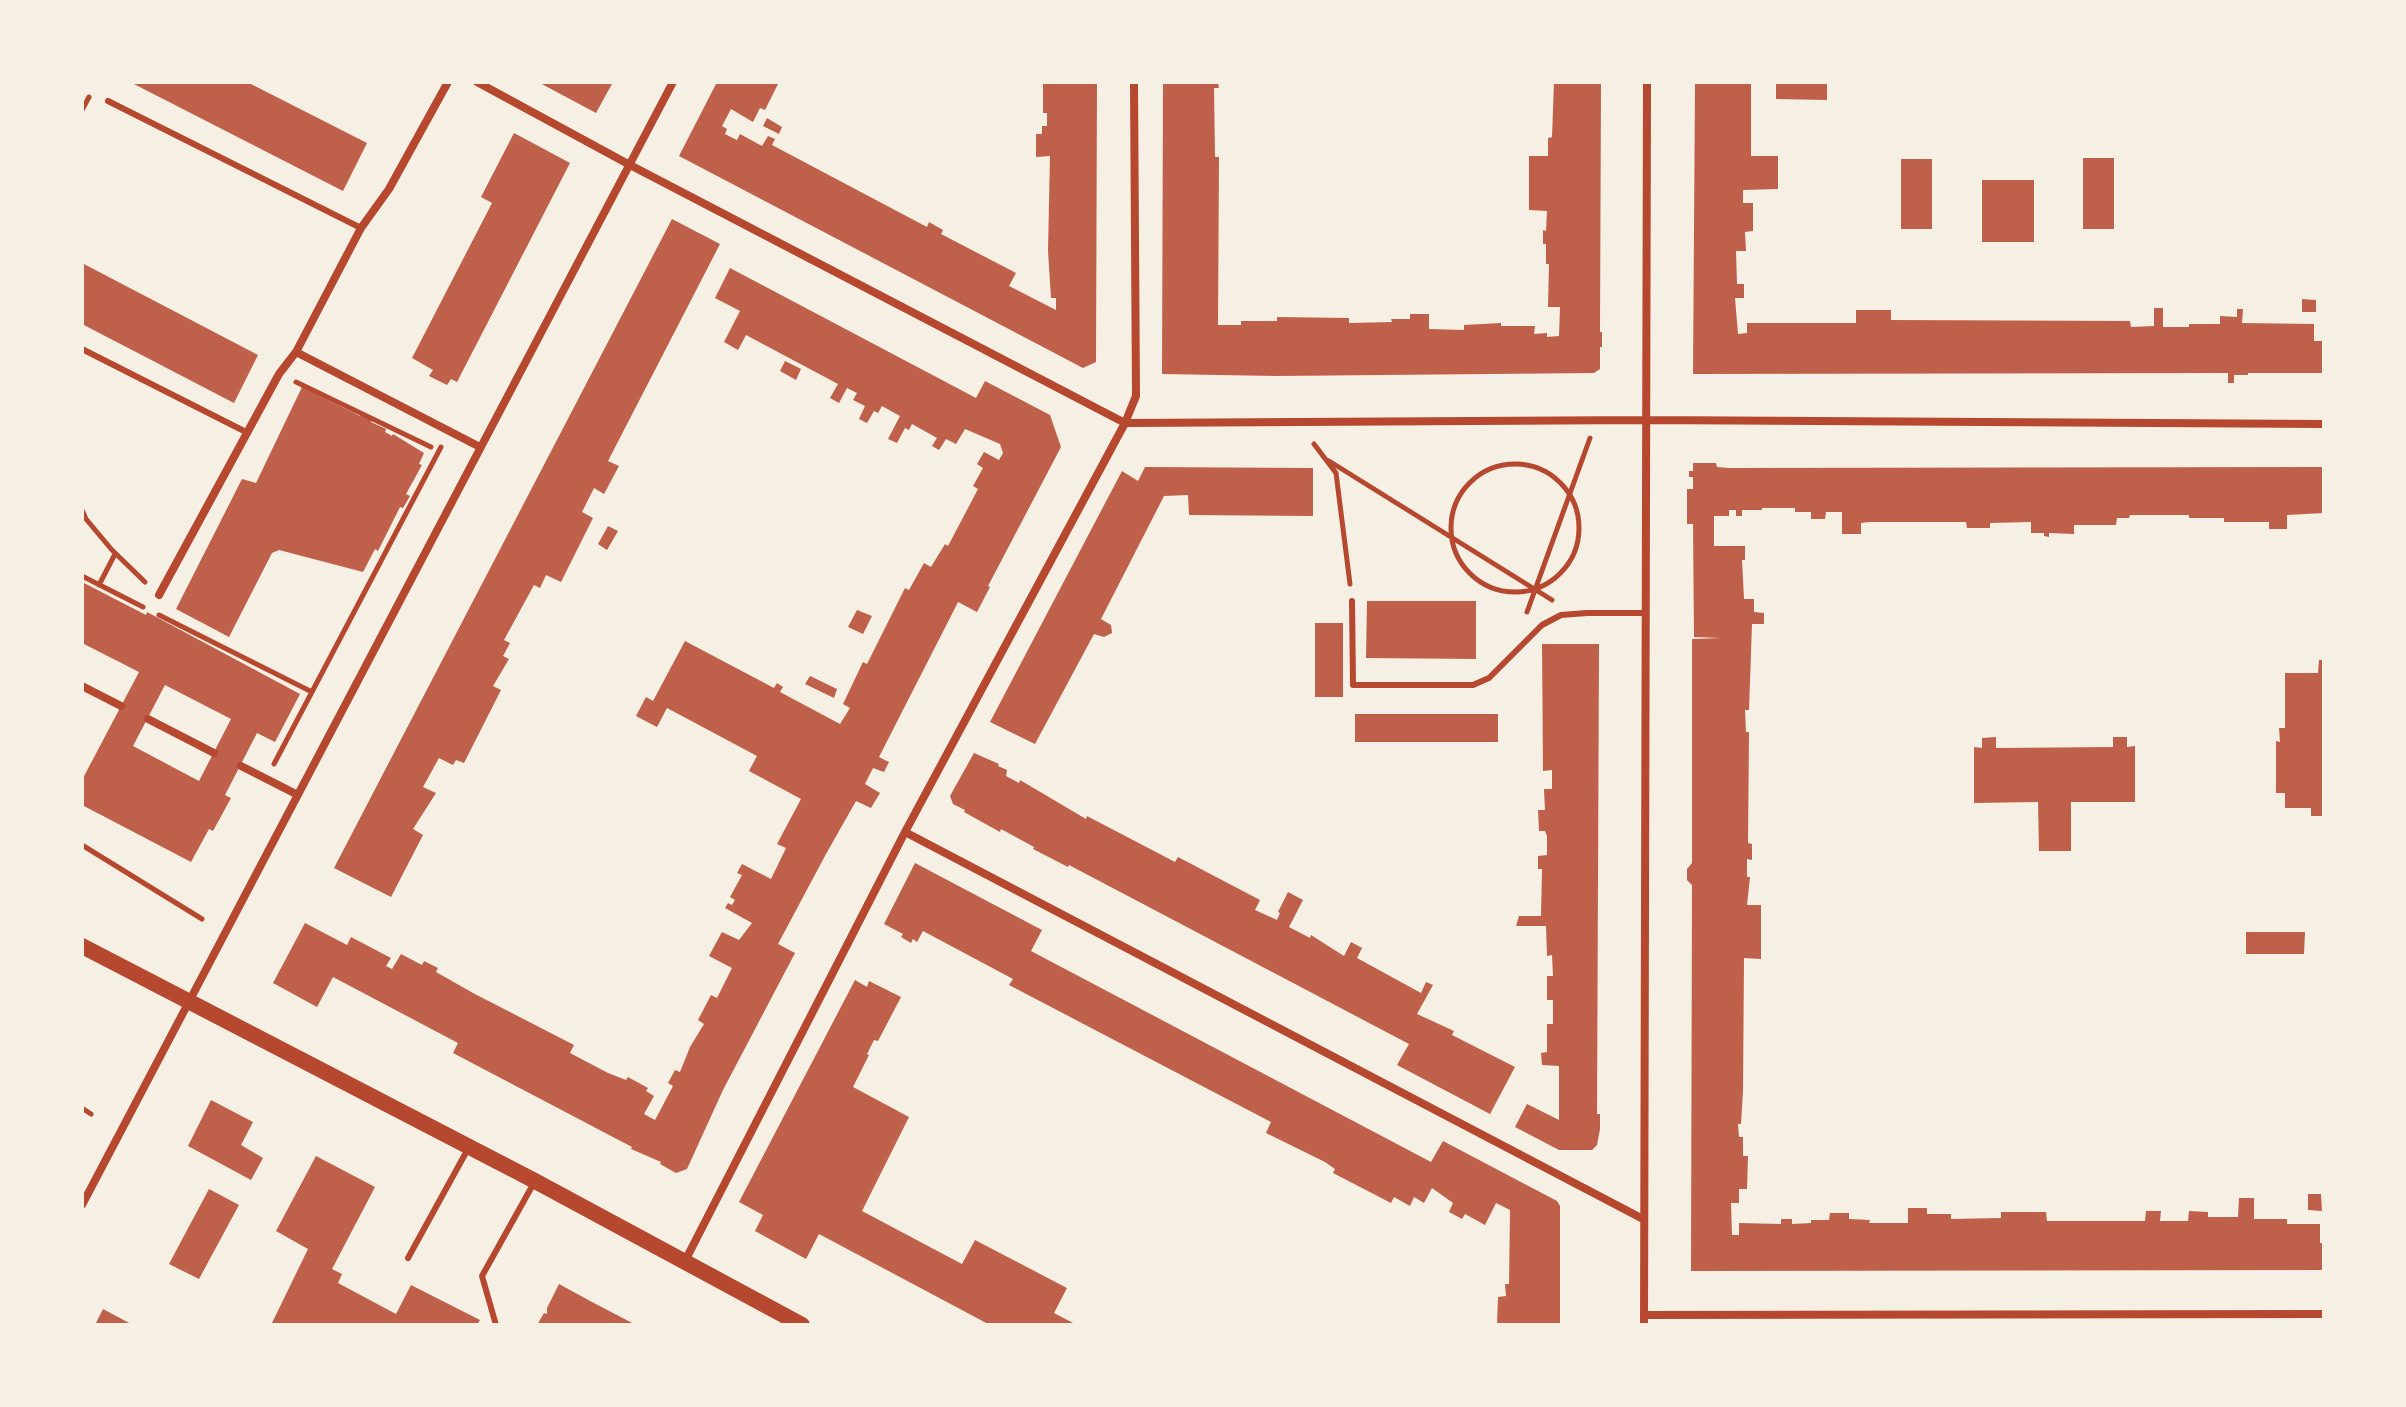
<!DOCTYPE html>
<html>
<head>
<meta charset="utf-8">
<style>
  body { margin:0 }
  #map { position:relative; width:2406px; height:1407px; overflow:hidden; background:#f6efe4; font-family:"Fira Sans",sans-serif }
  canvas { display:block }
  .frame { position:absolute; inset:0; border:84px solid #f6efe4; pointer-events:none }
</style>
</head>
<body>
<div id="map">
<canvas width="2406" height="1407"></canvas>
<div class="frame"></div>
</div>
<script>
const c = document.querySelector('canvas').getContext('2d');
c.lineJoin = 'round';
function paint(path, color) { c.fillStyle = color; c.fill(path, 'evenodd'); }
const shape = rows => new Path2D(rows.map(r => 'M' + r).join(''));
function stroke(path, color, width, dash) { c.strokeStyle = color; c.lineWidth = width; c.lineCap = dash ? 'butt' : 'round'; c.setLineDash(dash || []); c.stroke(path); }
const building = shape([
  [130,82,247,82,367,143,343,191],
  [538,82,613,82,596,113],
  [717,82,779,82,765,110,760,108,753,122,731,109,722,126,727,129,725,134,737,140,740,134,762,146,768,136,775,139,772,145,927,227,929,222,943,230,941,234,1016,273,1009,286,1056,310,1056,298,1051,298,1048,251,1050,156,1036,157,1036,134,1042,134,1042,126,1047,126,1047,113,1043,113,1043,82,1097,82,1096,362,1083,368,679,156],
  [1163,82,1218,82,1219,88,1214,88,1215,157,1219,157,1218,325,1241,325,1241,321,1277,321,1277,317,1349,318,1349,323,1392,322,1391,319,1410,319,1410,314,1429,314,1429,329,1464,330,1464,325,1501,323,1501,326,1535,326,1534,334,1547,333,1547,337,1559,336,1560,307,1548,307,1549,264,1546,264,1546,244,1543,244,1543,230,1546,231,1547,211,1529,210,1529,156,1548,156,1548,138,1552,137,1554,82,1601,82,1600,332,1602,332,1602,347,1600,347,1600,369,1594,373,1277,376,1162,374],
  [1695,82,1751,82,1751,156,1778,156,1778,189,1743,190,1743,203,1753,203,1753,231,1745,232,1746,251,1736,251,1737,284,1744,284,1744,298,1735,298,1738,334,1747,333,1747,323,1856,323,1856,310,1891,310,1891,320,2130,321,2131,327,2154,326,2154,308,2163,308,2163,327,2189,327,2189,324,2220,324,2220,316,2237,317,2237,309,2243,309,2242,323,2314,324,2314,341,2324,341,2324,373,2248,373,2248,375,2234,375,2234,383,2228,383,2228,373,1693,374],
  [1776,82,1827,82,1827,100,1776,99],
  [767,118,782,127,779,134,763,126],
  [514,133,570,163,457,382,451,379,447,385,429,376,433,370,412,358,492,203,481,197],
  [2083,158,2114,158,2114,229,2083,229],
  [1901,159,1932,159,1932,229,1901,229],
  [1982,180,2034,180,2034,242,1982,242],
  [672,219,720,244,608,461,619,466,604,494,594,488,582,512,593,518,561,582,546,575,540,588,534,585,504,640,510,643,503,656,509,659,493,686,501,690,464,763,456,760,453,765,439,758,423,787,436,793,413,829,423,835,391,897,334,868],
  [82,263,258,355,234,403,82,324],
  [730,268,976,398,985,381,1050,415,1061,447,988,586,990,587,977,612,958,602,953,612,879,757,889,762,884,772,873,768,865,784,880,793,871,808,856,801,826,854,778,944,795,953,723,1090,687,1169,676,1173,660,1164,661,1162,631,1149,632,1147,453,1053,458,1043,333,977,317,1007,273,983,305,923,347,945,351,937,391,958,386,966,392,969,401,954,422,965,424,961,438,968,436,972,473,993,574,1045,570,1053,608,1073,626,1080,628,1077,648,1088,646,1091,654,1096,644,1114,655,1120,673,1086,668,1083,675,1070,680,1072,690,1047,704,1024,698,1020,711,995,717,998,732,968,709,956,722,932,739,940,752,923,725,908,728,903,732,905,735,900,730,897,742,875,737,873,742,864,771,879,786,848,777,844,801,799,749,771,757,756,667,708,657,727,636,716,646,697,653,701,685,641,774,688,777,683,783,687,780,692,840,724,850,708,843,704,863,662,867,664,905,588,909,590,924,563,931,567,945,544,948,546,978,489,973,486,983,468,977,464,984,452,999,460,1003,453,1000,444,965,429,956,444,946,439,939,450,932,446,937,438,912,424,909,430,905,428,897,443,888,439,900,416,882,406,878,413,874,411,867,423,859,419,865,406,853,400,857,393,847,388,839,403,830,398,838,384,746,335,738,350,724,342,740,311,715,298],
  [2302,299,2316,300,2316,312,2302,312],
  [785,361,801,369,796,380,780,371],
  [302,387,360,416,361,413,372,419,371,422,386,429,385,432,392,436,393,434,424,453,419,464,422,465,406,494,410,496,403,508,400,507,378,551,375,549,363,572,279,550,272,553,229,637,176,609,242,479,256,483],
  [1693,463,1716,463,1717,467,1729,468,2324,467,2324,513,2287,515,2287,529,2269,529,2269,522,2224,522,2224,518,2189,518,2189,515,2130,515,2129,518,2117,518,2116,525,2074,525,2074,534,2049,533,2049,537,2044,536,2044,533,2031,533,2031,522,1990,523,1990,528,1967,528,1966,522,1869,522,1861,523,1861,534,1842,534,1842,512,1826,512,1825,519,1811,519,1811,512,1795,512,1795,508,1762,508,1762,510,1742,510,1742,516,1736,516,1736,510,1729,510,1729,516,1714,516,1714,546,1745,546,1745,560,1742,560,1744,599,1754,599,1754,612,1764,613,1764,624,1752,624,1749,710,1745,710,1746,732,1749,732,1748,843,1752,844,1752,860,1747,859,1747,877,1750,877,1747,905,1761,905,1761,959,1744,958,1743,1091,1741,1124,1738,1124,1739,1137,1743,1137,1743,1156,1748,1156,1747,1189,1739,1189,1739,1203,1731,1203,1732,1235,1739,1235,1739,1223,1781,1224,1781,1219,1792,1219,1792,1224,1811,1223,1811,1220,1829,1220,1830,1213,1849,1213,1849,1219,1870,1220,1869,1223,1908,1223,1908,1208,1927,1208,1927,1214,1951,1214,1951,1219,2001,1218,2001,1212,2046,1212,2047,1221,2145,1221,2146,1211,2161,1211,2160,1221,2188,1221,2189,1211,2208,1212,2208,1217,2238,1217,2239,1198,2254,1198,2254,1219,2287,1219,2287,1224,2320,1224,2320,1243,2324,1243,2324,1270,1691,1271,1692,885,1687,880,1687,869,1692,863,1692,639,1721,638,1694,637,1693,524,1687,524,1687,489,1693,489,1693,477,1689,477,1689,471,1693,471],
  [1145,467,1313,468,1313,516,1189,515,1188,495,1164,496,1101,619,1111,625,1112,633,1104,637,1094,634,1035,744,990,722,1122,471,1138,481],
  [608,526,618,531,607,550,598,544],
  [82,582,146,615,147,612,300,694,275,742,257,733,225,795,231,798,213,831,209,829,191,862,82,805,82,780,139,672,82,643],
  [165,685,231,719,199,781,133,746],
  [1367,601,1476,601,1476,659,1366,658],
  [857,610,872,616,863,634,848,627],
  [1315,623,1343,623,1343,697,1315,697],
  [1542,644,1599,644,1597,1114,1600,1114,1600,1129,1597,1145,1592,1150,1559,1150,1515,1127,1527,1104,1559,1120,1559,1066,1542,1065,1541,1053,1547,1052,1547,1024,1553,1024,1553,1000,1547,1000,1547,976,1553,976,1552,955,1547,956,1546,926,1516,926,1519,916,1541,916,1542,869,1538,869,1538,856,1547,855,1547,836,1545,831,1539,831,1538,810,1545,810,1544,789,1552,789,1552,770,1543,771],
  [2319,660,2324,660,2324,816,2311,816,2311,808,2285,808,2285,793,2276,793,2276,741,2280,742,2279,728,2285,728,2285,673,2318,673],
  [810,676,837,689,834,698,805,684],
  [1355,714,1498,714,1498,742,1355,742],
  [1996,737,1996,748,2113,747,2113,737,2127,737,2127,747,2135,746,2135,802,2071,802,2071,851,2039,851,2038,802,1974,803,1974,747,1982,748,1982,738],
  [974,753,999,764,998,766,1007,770,1006,776,1019,783,1020,780,1086,819,1087,816,1175,862,1178,857,1260,900,1255,910,1277,920,1280,913,1278,912,1288,892,1303,900,1289,927,1310,938,1311,935,1344,956,1351,942,1362,948,1357,958,1421,993,1426,982,1433,985,1417,1014,1454,1031,1452,1035,1515,1067,1490,1114,1397,1065,1409,1044,1069,865,1068,867,1033,849,1034,847,1001,829,1000,832,964,812,965,810,953,804,950,796],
  [915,863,1042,930,1031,951,1431,1162,1443,1141,1557,1201,1560,1206,1560,1325,1497,1325,1498,1297,1506,1296,1505,1284,1509,1284,1510,1210,1496,1203,1485,1225,1465,1214,1462,1219,1449,1212,1453,1203,1432,1188,1424,1203,1414,1197,1410,1206,1394,1197,1391,1203,1333,1173,1335,1169,1325,1162,1266,1133,1271,1122,1009,985,1013,979,923,931,917,942,913,939,911,943,901,937,903,934,884,924],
  [2246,932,2305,932,2304,954,2246,954],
  [855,980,867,987,869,981,901,997,878,1041,874,1040,867,1054,869,1055,853,1087,909,1117,862,1211,962,1264,975,1240,1067,1288,1054,1313,1077,1325,990,1325,819,1234,806,1259,755,1231,763,1215,739,1202],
  [211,1100,253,1122,241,1145,263,1158,251,1180,188,1146],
  [316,1156,375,1187,332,1269,342,1274,338,1283,396,1314,411,1285,480,1320,477,1325,271,1325,308,1249,276,1231],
  [209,1189,239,1205,199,1279,169,1264],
  [2308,1194,2321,1194,2322,1211,2308,1210],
  [559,1284,592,1302,636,1325,537,1325,544,1313,547,1314,547,1308],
  [103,1309,133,1325,95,1325]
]);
const path = shape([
  [82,110,89,97],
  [296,382,431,447],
  [1314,444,1336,473,1350,584],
  [1329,461,1552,600],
  '1451 528a64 64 0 1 1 128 0a64 64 0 1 1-128 0Z',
  [82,510,86,519,112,550,145,582],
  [82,576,143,607],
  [99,585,115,554],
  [1527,612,1590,438],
  [159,615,312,692],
  [274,764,441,447],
  [82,845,202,919],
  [82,1108,91,1114]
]);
const service = shape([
  [108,101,361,228],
  [82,349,248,433],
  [1352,601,1353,685,1473,685,1489,678,1542,625,1561,615,1587,613,1646,613],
  [408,1258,469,1147],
  [496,1325,482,1276,535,1181]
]);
const minor = shape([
  [477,82,630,165,1125,423,1646,420,2324,424],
  [296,352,480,447],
  [159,595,279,374,296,352,361,228,389,189,448,82],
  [82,686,121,706],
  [148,719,214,753],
  [241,766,298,795],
  [905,832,1643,1219],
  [82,1205,673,82],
  [685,1261,905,832,1125,423,1136,396,1134,82],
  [1644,1315,2324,1314],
  [1644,1325,1647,82]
]);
const secondary = shape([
  [82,946,535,1181,802,1325]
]);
paint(building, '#bf614a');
stroke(path, '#b5482f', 5);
stroke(service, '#b5482f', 6);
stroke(minor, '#b5482f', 8);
stroke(secondary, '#b5482f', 16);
</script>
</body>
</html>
